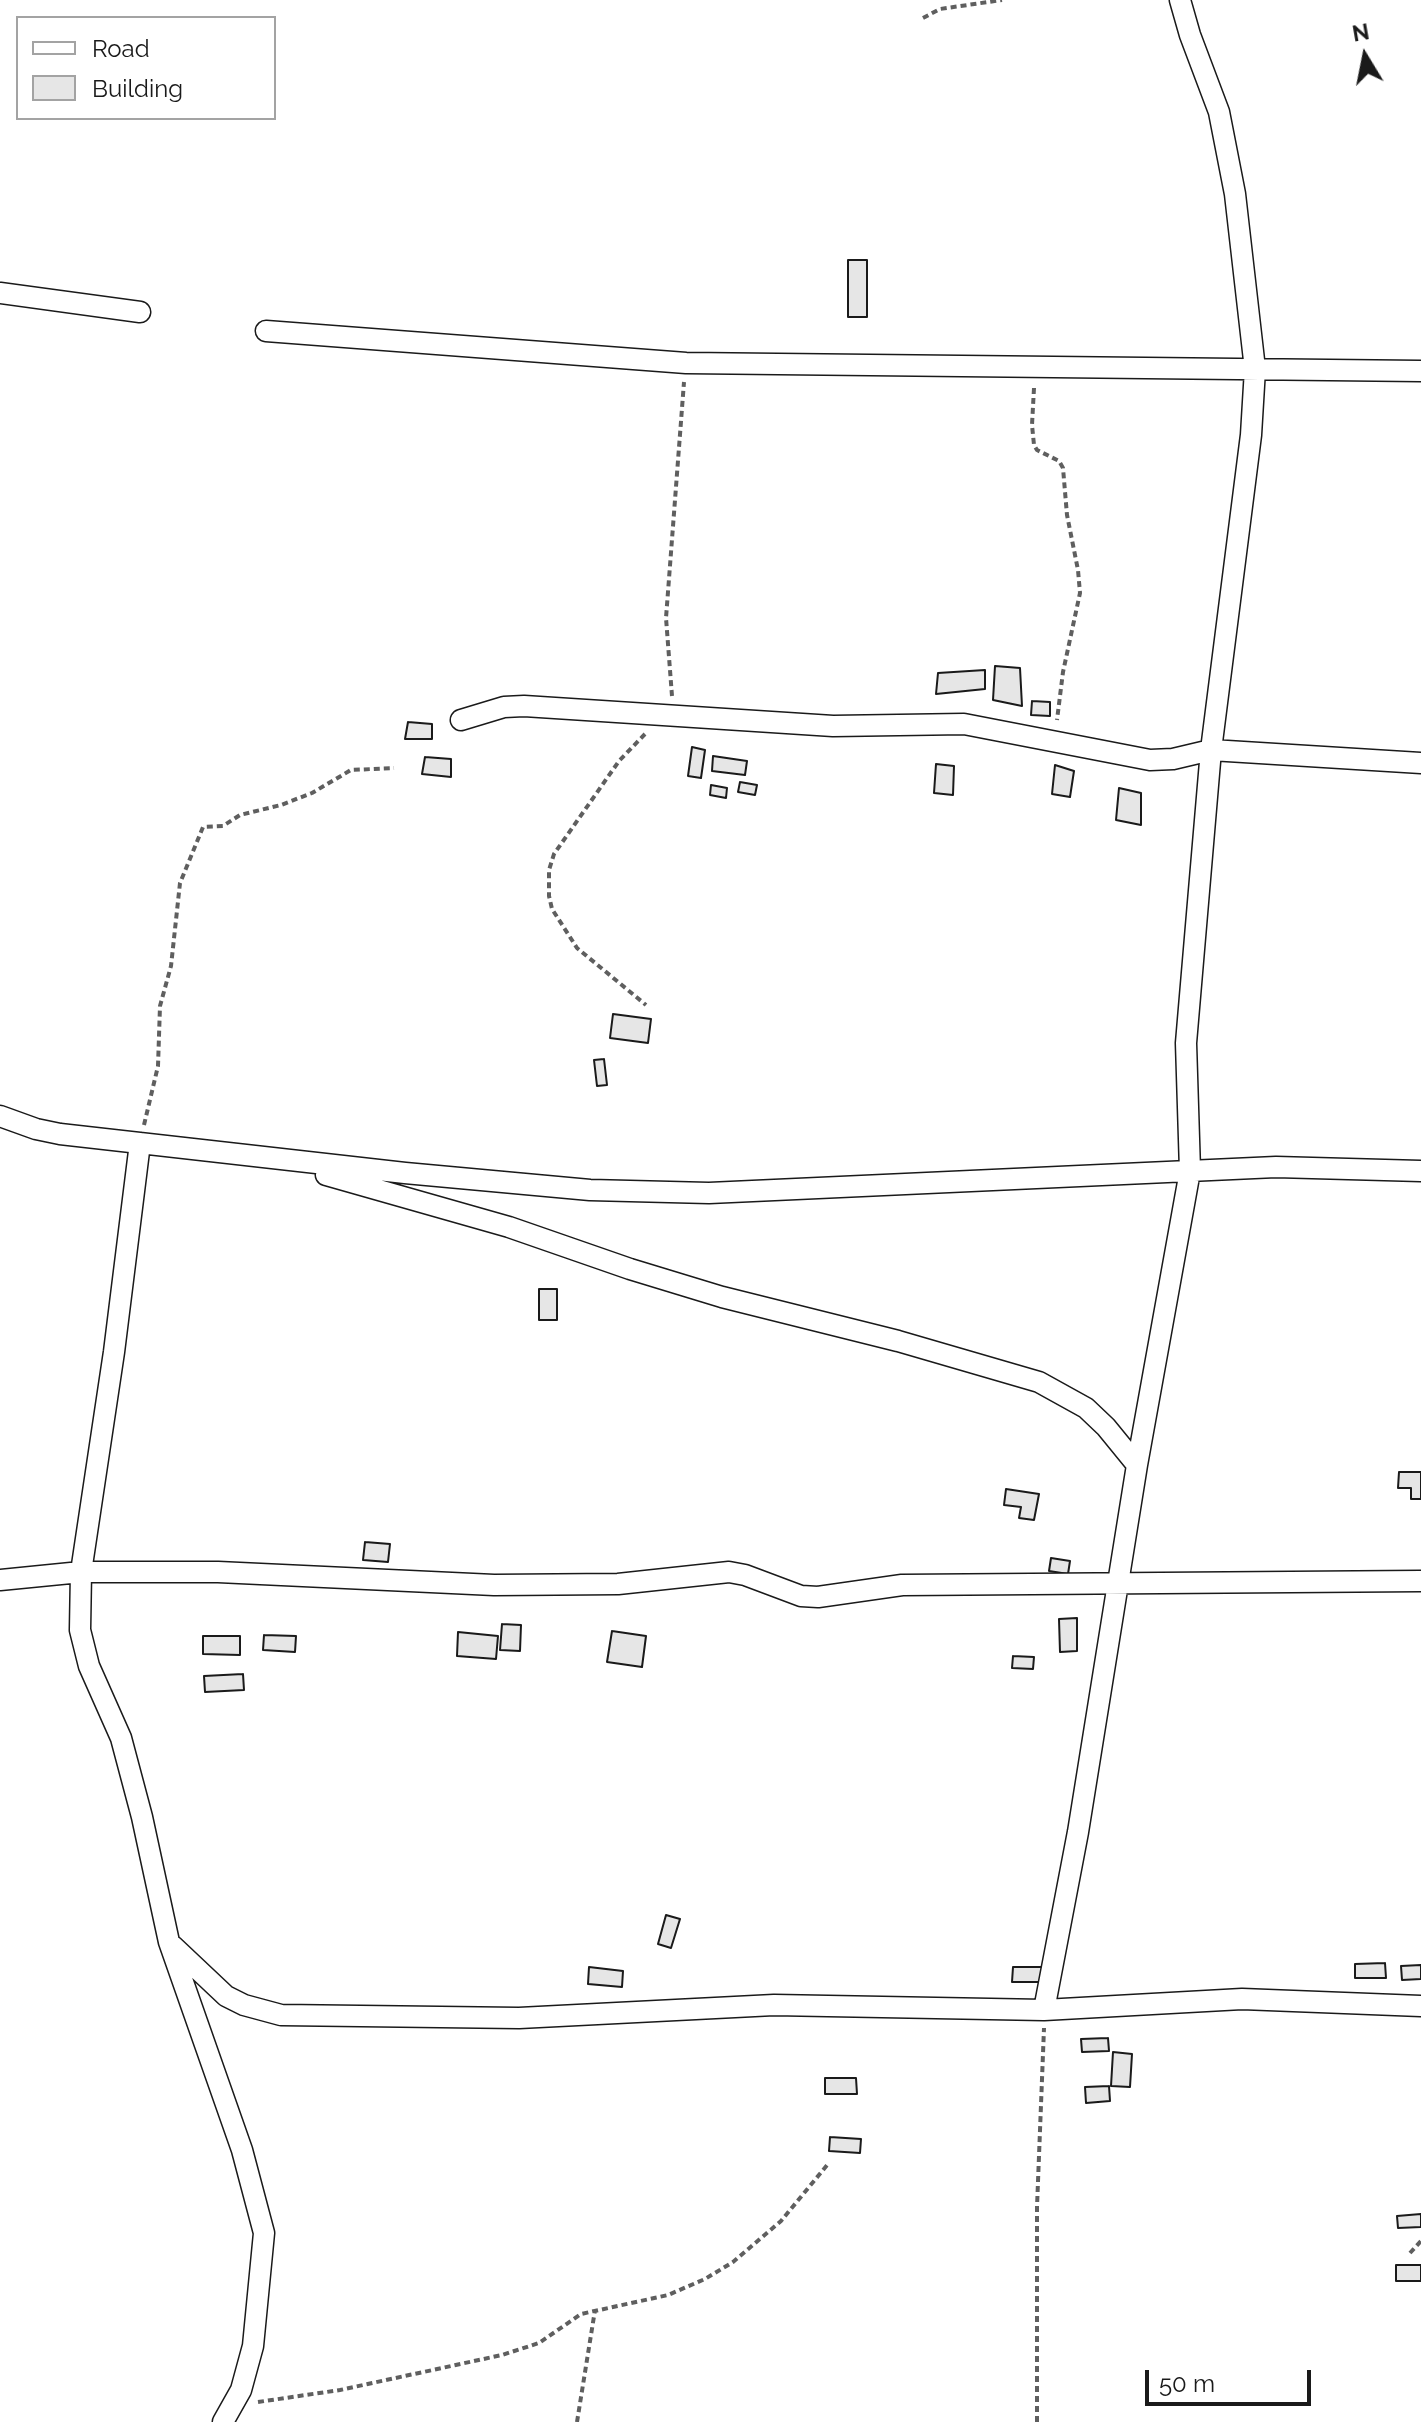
<!DOCTYPE html>
<html>
<head>
<meta charset="utf-8">
<style>
  body { margin:0 }
  #map { position:relative; width:1421px; height:2422px; overflow:hidden; background:#fff; font-family:Raleway,sans-serif }
  canvas { display:block }
  .legend { position:absolute; left:16px; top:16px; width:260px; height:104px; box-sizing:border-box; background:#fff; border:2px solid #a3a3a3; margin:0; padding:10px 14px; list-style:none; font-size:24px; color:#1a1a1a }
  .legend li { display:flex; align-items:center; gap:16px; height:40px }
  .legend b { width:40px; border:2px solid #a3a3a3 }
  .north { position:absolute; left:1325px; top:16px; width:80px; height:80px; -webkit-text-stroke:6px #fff; paint-order:stroke; rotate:350deg; font-size:22px; font-weight:700; line-height:32px; text-align:center; color:#1a1a1a }
  .north::after { content:''; display:block; margin:auto; width:28px; height:36px; background:#1a1a1a; clip-path:polygon(50% 0,100% 100%,50% 72%,0 100%) }
  .scale { position:absolute; left:1145px; top:2370px; width:166px; height:36px; box-sizing:border-box; border:4px solid #1a1a1a; border-top:0; padding-left:10px; font-size:24px; line-height:28px; white-space:nowrap; color:#1a1a1a; -webkit-text-stroke:6px #fff; paint-order:stroke }
</style>
</head>
<body>
<div id="map">
<canvas width="1421" height="2422"></canvas>
<ul class="legend">
<li><b style="height:10px;background:#fff"></b>Road</li>
<li><b style="height:22px;background:#e6e6e6"></b>Building</li>
</ul>
<div class="north">N</div>
<div class="scale">50 m</div>
</div>
<script>
const c = document.querySelector('canvas').getContext('2d');
c.lineJoin = 'round';
function paint(path, color) { c.fillStyle = color; c.fill(path, 'evenodd'); }
const shape = rows => new Path2D(rows.map(r => 'M' + r).join(''));
function stroke(path, color, width, dash) { c.strokeStyle = color; c.lineWidth = width; c.lineCap = dash ? 'butt' : 'round'; c.setLineDash(dash || []); c.stroke(path); }
const building = shape([
  [848,260,867,260,867,317,848,317,848,260],
  [995,666,1020,668,1022,706,993,700,995,666],
  [985,670,985,689,936,694,938,673,985,670],
  [1032,701,1050,702,1050,716,1031,715,1032,701],
  [408,722,432,724,432,739,405,739,408,722],
  [692,747,705,750,701,778,688,776,692,747],
  [713,756,747,761,745,775,712,771,713,756],
  [425,757,451,759,451,777,422,774,425,757],
  [936,764,954,766,953,795,934,793,936,764],
  [1055,765,1074,771,1070,797,1052,794,1055,765],
  [740,782,757,785,755,795,738,792,740,782],
  [711,785,727,788,726,798,710,795,711,785],
  [1119,788,1141,793,1141,825,1116,820,1119,788],
  [613,1014,651,1019,648,1043,610,1038,613,1014],
  [604,1059,607,1085,597,1086,594,1060,604,1059],
  [539,1289,557,1289,557,1320,539,1320,539,1289],
  [1399,1472,1421,1472,1421,1499,1411,1499,1411,1488,1398,1488,1399,1472],
  [1006,1489,1039,1494,1034,1520,1019,1518,1021,1507,1004,1505,1006,1489],
  [365,1542,390,1544,388,1562,363,1560,365,1542],
  [1051,1558,1070,1561,1068,1574,1049,1571,1051,1558],
  [1077,1618,1077,1651,1060,1652,1059,1619,1077,1618],
  [502,1624,521,1625,520,1651,500,1650,502,1624],
  [612,1631,646,1636,642,1667,607,1662,612,1631],
  [458,1632,498,1636,496,1659,457,1656,458,1632],
  [264,1635,296,1636,295,1652,263,1650,264,1635],
  [203,1636,240,1636,240,1655,203,1654,203,1636],
  [1013,1656,1034,1657,1033,1669,1012,1668,1013,1656],
  [243,1674,244,1690,205,1692,204,1676,243,1674],
  [666,1915,680,1919,671,1948,658,1944,666,1915],
  [1385,1963,1386,1978,1355,1978,1355,1964,1385,1963],
  [1421,1965,1421,1979,1402,1980,1401,1966,1421,1965],
  [589,1967,623,1971,622,1987,588,1984,589,1967],
  [1013,1967,1046,1967,1046,1982,1012,1982,1013,1967],
  [1108,2038,1109,2051,1082,2052,1081,2039,1108,2038],
  [1113,2052,1132,2054,1130,2087,1111,2086,1113,2052],
  [825,2078,856,2078,857,2094,825,2094,825,2078],
  [1109,2086,1110,2101,1086,2103,1085,2087,1109,2086],
  [830,2137,861,2139,860,2153,829,2151,830,2137],
  [1421,2214,1421,2227,1398,2228,1397,2216,1421,2214],
  [1396,2265,1421,2265,1421,2281,1396,2281,1396,2265]
]);
const path = shape([
  [923,18,940,9,1002,0],
  [1034,388,1032,425,1034,445,1037,450,1059,461,1063,468,1067,515,1078,570,1080,593,1063,672,1057,720],
  [672,696,666,618,684,382],
  [645,734,619,761,554,854,549,870,549,896,552,909,577,948,646,1005],
  [144,1125,158,1066,160,1006,171,966,180,883,203,827,223,826,240,815,281,805,312,793,351,770,394,768],
  [1410,2253,1421,2241],
  [258,2402,340,2390,502,2355,539,2343,581,2314,668,2295,705,2279,733,2262,781,2221,828,2164],
  [577,2422,595,2310],
  [1037,2422,1037,2207,1044,2028]
]);
const street = shape([
  [0,293,140,312],
  [266,331,686,363,1421,371],
  [461,720,504,707,524,706,833,726,964,724,1150,760,1173,759,1211,750,1421,763],
  [0,1116,36,1129,60,1134,405,1173,590,1190,709,1193,1276,1167,1421,1171],
  [140,1143,114,1352,81,1572,80,1630,89,1666,121,1738,142,1817,169,1942,242,2150,264,2233,253,2346,241,2390,223,2422],
  [326,1175,509,1227,630,1269,722,1297,898,1341,1039,1382,1086,1408,1106,1427,1137,1465],
  [0,1580,81,1572,218,1572,494,1585,618,1584,729,1572,745,1575,801,1596,818,1597,902,1585,1421,1581],
  [173,1946,226,1996,244,2005,281,2015,519,2018,774,2005,1044,2010,1242,1999,1421,2006],
  [1044,2010,1078,1832,1137,1465,1190,1171,1186,1043,1211,750,1251,435,1255,369,1235,194,1219,112,1190,35,1180,0]
]);
paint(building, '#e6e6e6');
stroke(building, '#1a1a1a', 2);
stroke(street, '#1a1a1a', 23);
stroke(path, '#5f5f5f', 4, [6, 4]);
stroke(street, '#fff', 20);
</script>
</body>
</html>
